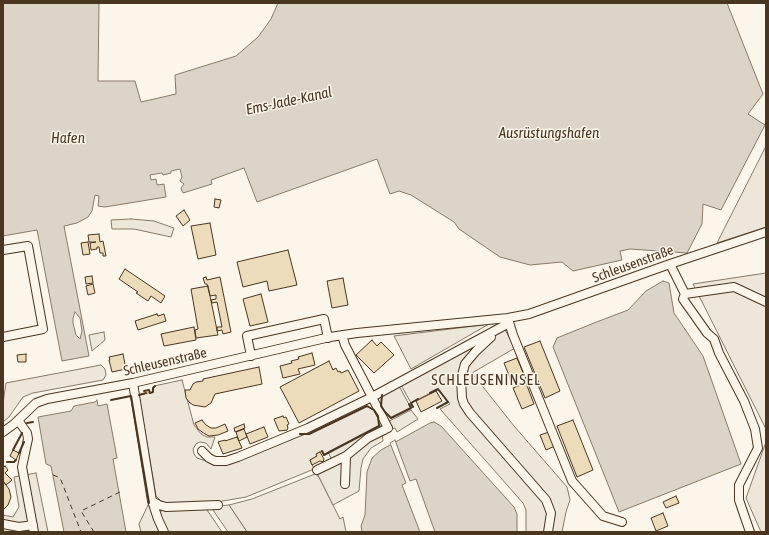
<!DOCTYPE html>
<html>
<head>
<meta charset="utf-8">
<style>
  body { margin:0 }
  #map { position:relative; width:769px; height:535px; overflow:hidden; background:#fbf6e9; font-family:"Asap Condensed",sans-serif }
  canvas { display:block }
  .frame { position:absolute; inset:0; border:4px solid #4a3520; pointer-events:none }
</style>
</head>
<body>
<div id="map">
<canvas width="769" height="535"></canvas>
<div class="frame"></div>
</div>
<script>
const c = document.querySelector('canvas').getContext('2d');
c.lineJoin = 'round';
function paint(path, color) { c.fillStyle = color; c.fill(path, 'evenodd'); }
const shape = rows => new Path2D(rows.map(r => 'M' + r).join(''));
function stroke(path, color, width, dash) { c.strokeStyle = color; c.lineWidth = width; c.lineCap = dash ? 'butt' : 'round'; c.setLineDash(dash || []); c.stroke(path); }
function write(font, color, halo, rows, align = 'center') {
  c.font = font + ' "Asap Condensed",sans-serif'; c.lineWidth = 3; c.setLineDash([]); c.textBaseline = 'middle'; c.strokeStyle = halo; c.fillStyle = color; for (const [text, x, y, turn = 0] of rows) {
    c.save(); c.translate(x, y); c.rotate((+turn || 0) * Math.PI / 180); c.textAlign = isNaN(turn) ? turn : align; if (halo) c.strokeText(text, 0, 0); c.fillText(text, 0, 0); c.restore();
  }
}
const green = shape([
  [766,146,766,227,717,243,766,146],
  [766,273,766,429,693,284,766,273],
  [504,328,515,348,472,373,514,426,567,487,570,500,566,512,562,532,526,532,526,510,523,503,440,409,450,404,438,389,411,403,401,385,504,328],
  [101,365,105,369,106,375,103,380,33,393,23,397,9,417,3,422,3,403,6,383,101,365],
  [182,380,194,425,201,434,207,437,215,437,211,449,206,443,200,442,196,444,193,449,194,454,197,458,212,463,298,434,309,434,367,406,374,410,378,416,379,426,324,455,322,451,316,454,317,456,310,460,314,469,246,497,217,502,165,503,161,501,156,496,139,395,153,392,153,388,154,386,182,380],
  [399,386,411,408,391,418,385,412,381,406,382,395,399,386],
  [766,442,766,532,761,532,746,498,766,442],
  [315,474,319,477,340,519,343,517,346,532,247,532,229,505,252,499,315,474]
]);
const parking = shape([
  [131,219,154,221,174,228,171,237,134,229,112,229,111,220,131,219],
  [489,324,411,369,394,336,474,326,489,324],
  [104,332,105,340,92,351,89,335,104,332],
  [411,410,418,419,397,432,395,428,382,433,383,441,371,448,363,459,361,468,359,491,333,505,317,473,332,460,328,452,411,410],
  [36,473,48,532,3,532,3,515,13,517,19,507,14,477,36,473],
  [149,503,154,520,159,532,141,532,139,524,149,503],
  [229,505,247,532,228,532,211,507,229,505],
  [205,507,222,532,168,532,160,514,161,511,163,510,205,507]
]);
const water = shape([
  [3,3,99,3,98,81,135,81,141,102,176,94,175,75,236,56,258,37,271,19,278,3,727,3,763,94,748,114,765,125,721,210,703,204,702,224,687,253,630,249,620,251,622,260,573,271,562,262,530,265,500,257,459,229,454,222,411,195,399,191,390,194,377,159,257,202,244,168,211,180,212,184,183,193,181,188,184,184,180,181,182,177,180,169,171,171,171,173,163,175,162,173,150,175,151,180,156,179,157,185,164,184,166,197,105,207,98,206,99,196,95,195,92,211,88,217,77,223,64,226,89,356,62,361,37,230,3,236,3,3],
  [75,312,80,318,82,331,80,339,76,335,73,323,73,318,75,312],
  [663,281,669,283,674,313,703,356,741,464,619,512,553,347,557,338,594,323,628,310,646,291,663,281],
  [97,400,98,406,107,404,117,458,113,459,126,532,64,532,51,466,46,464,38,417,71,411,74,406,95,402,97,400],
  [434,422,441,426,514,507,517,514,517,532,362,532,361,526,365,515,367,472,372,458,381,450,430,423,434,422]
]);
const pier = shape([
  [395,440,410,481,416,479,435,532,420,532,402,485,406,483,390,443,395,440]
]);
const ferry = shape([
  [53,475,58,477,61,480,81,532],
  [94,532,81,511,120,492]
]);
const building = shape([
  [215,199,221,200,219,208,214,207,215,199],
  [184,210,190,220,183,226,176,216,184,210],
  [210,223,216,255,198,259,191,226,210,223],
  [99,234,100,242,103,241,106,256,103,256,103,253,100,253,99,247,97,247,97,249,91,250,90,243,96,242,89,242,88,235,99,234],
  [88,242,90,254,83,255,81,243,88,242],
  [288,250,297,285,269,291,267,281,243,287,237,262,288,250],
  [125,269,165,296,161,303,151,296,148,301,136,293,138,292,119,279,125,269],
  [92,276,93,283,86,284,85,277,92,276],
  [206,277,207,280,220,277,231,332,223,334,222,330,217,331,217,327,222,327,217,302,212,303,211,300,216,299,216,295,210,296,207,284,205,284,203,278,206,277],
  [343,278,348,305,332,308,327,281,343,278],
  [93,284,95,293,88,295,86,286,93,284],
  [208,286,218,335,196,338,195,330,198,329,191,289,208,286],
  [261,294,268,322,250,326,243,299,261,294],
  [157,314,158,316,164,314,166,321,138,330,135,321,157,314],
  [194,327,196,340,164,346,161,334,194,327],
  [372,340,377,346,381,342,394,355,374,373,356,355,372,340],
  [540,341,560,391,545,398,524,347,540,341],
  [312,353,315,365,298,369,300,374,283,378,280,366,292,363,291,361,299,359,298,357,312,353],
  [26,354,26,362,18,362,17,355,26,354],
  [123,354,126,369,112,372,109,360,110,360,109,357,123,354],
  [517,358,524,375,511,380,504,363,517,358],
  [329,361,333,370,336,368,338,372,340,371,341,373,348,370,359,391,299,423,280,387,329,361],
  [259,367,262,384,215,394,211,403,205,407,193,405,189,402,186,398,185,390,190,390,193,384,196,382,203,381,203,379,259,367],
  [526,383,534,404,522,409,513,388,526,383],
  [436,391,442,401,421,412,416,401,436,391],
  [283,416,284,418,286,417,289,424,287,425,288,428,287,430,279,431,274,419,283,416],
  [202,420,206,425,211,428,216,428,225,424,228,431,218,435,209,436,205,434,198,429,195,423,202,420],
  [573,420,593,470,577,477,557,426,573,420],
  [244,424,245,428,235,432,234,428,244,424],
  [264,427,268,437,250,444,246,434,264,427],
  [244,429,247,437,239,441,236,432,244,429],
  [549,432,555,446,546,450,540,435,549,432],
  [237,437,242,448,223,454,218,442,225,440,225,441,237,437],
  [13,450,19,453,16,460,10,456,13,450],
  [320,452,324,459,323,462,320,461,312,465,310,460,317,456,316,454,320,452],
  [5,466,8,470,5,473,12,480,6,485,3,481,3,468,5,466],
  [3,481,9,489,11,497,8,505,3,510,3,481],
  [676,496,679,503,666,508,663,502,676,496],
  [663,513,668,526,656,531,651,518,663,513]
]);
const minor = shape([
  [3,250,28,246,43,329,3,337],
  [670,264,685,294,683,299,707,333,714,339,719,353,744,401,755,429,758,448,739,485,739,500,750,532],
  [685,294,734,287,766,302],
  [508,319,513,335,572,481,603,516,622,522],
  [342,335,345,345,388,428,368,438,346,456,345,484],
  [491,337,476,351,465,364,461,379,462,398,464,404,470,413,546,500,551,513,548,532],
  [251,356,247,336,324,319,328,338],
  [133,383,152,501,158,519,164,532],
  [18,420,27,433,28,439,22,467,34,532],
  [3,432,14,424,36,403,47,399,133,383,330,337,357,333,508,318,529,314,670,264,766,232],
  [202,451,209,458,215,461,226,461,238,457,308,428,372,397,509,323],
  [317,470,346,456],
  [152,501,159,505,166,507,218,505],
  [3,524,19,527,33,525]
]);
const wall = shape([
  [144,391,149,390,150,393,153,392,153,388,155,386],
  [430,393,438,389,448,402,437,408],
  [139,395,146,393],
  [382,395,381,406,385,412,391,418,411,408,409,404],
  [111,400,131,396,149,503],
  [413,407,411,403,418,399],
  [27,423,33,422],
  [300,434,309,434,367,406,374,410,378,416,379,426,324,455,322,451],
  [13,450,22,433],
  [19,453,24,442],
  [7,462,14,462,16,460]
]);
const streetNames = [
  ["Schleusenstraße",633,264,-20],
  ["Schleusenstraße",165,362,-13]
];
const waterNames = [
  ["Ems-Jade-Kanal",289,101,-12],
  ["Ausrüstungshafen",549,133],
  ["Hafen",68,138]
];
const neighbourhoodNames = [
  ["SCHLEUSENINSEL",486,380]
];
paint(green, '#ede6d9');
stroke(green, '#887966', 1);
paint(parking, '#ede7d9');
stroke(parking, '#887966', 1);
paint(water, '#dcd4c6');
stroke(water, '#887966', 1);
paint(pier, '#fbf6e9');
stroke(pier, '#887966', 1);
stroke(ferry, '#4a3520', 1, [5, 4]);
paint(building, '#ecdcbc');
stroke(building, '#4a3520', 1);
stroke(minor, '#4a3520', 10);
stroke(minor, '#fbf6e9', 8);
stroke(wall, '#4a3520', 2);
write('14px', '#4a3520', '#fbf6e9', streetNames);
write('italic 15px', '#4a3520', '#fbf6e9', waterNames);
c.letterSpacing = '1px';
write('15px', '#4a3520', '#fbf6e9', neighbourhoodNames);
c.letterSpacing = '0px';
</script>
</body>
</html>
